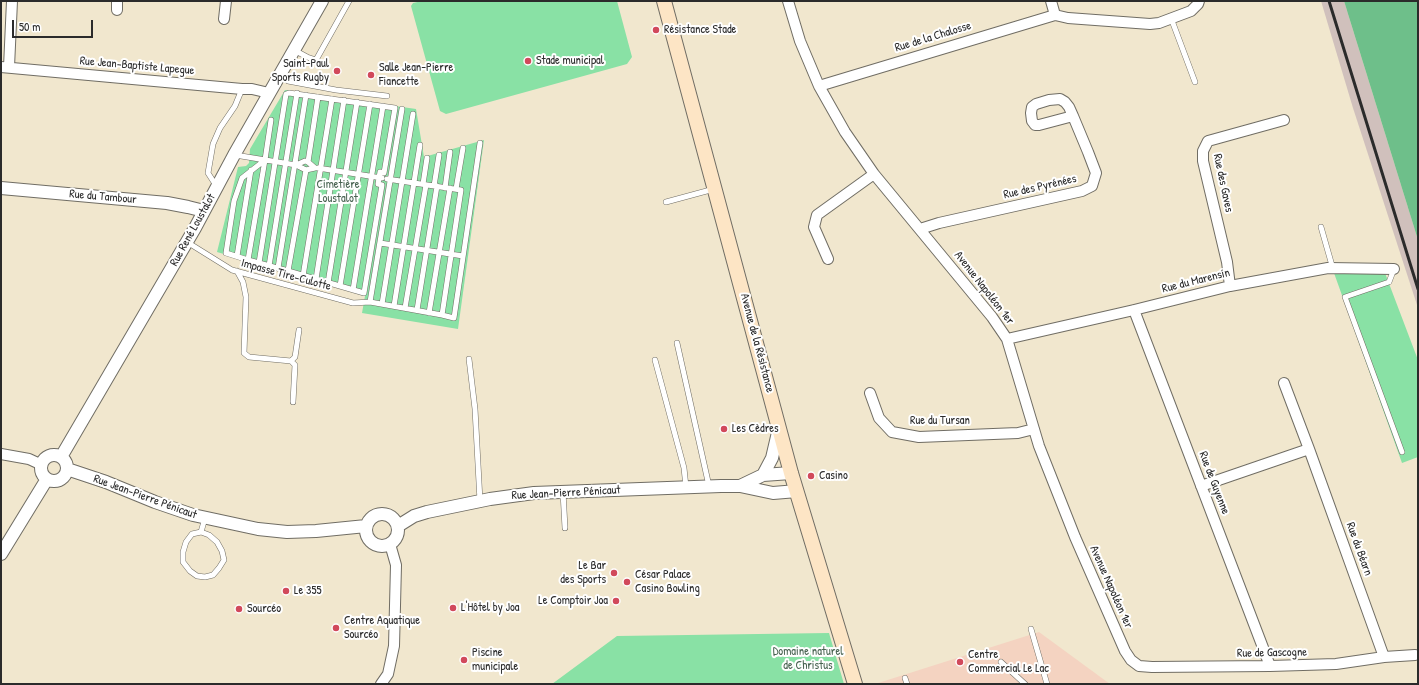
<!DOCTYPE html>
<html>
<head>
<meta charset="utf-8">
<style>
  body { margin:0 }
  #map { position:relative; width:1419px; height:685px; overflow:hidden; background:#f1e7ce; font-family:"Patrick Hand",sans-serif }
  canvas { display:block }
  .frame { position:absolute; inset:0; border:2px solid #2b2b2b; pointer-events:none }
  .scale { position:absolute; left:12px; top:20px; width:81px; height:18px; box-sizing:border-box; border:2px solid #2b2b2b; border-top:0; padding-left:5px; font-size:12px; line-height:14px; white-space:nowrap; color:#2b2b2b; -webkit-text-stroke:3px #fff; paint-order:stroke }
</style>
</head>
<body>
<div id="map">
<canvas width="1419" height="685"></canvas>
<div class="frame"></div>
<div class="scale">50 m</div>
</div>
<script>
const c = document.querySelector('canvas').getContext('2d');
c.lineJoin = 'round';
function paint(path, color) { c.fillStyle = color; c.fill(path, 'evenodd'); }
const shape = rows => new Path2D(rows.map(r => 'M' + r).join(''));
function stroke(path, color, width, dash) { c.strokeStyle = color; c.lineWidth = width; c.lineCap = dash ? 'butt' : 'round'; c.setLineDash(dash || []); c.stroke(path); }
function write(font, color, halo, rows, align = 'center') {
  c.font = font + ' "Patrick Hand",sans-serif'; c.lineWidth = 4; c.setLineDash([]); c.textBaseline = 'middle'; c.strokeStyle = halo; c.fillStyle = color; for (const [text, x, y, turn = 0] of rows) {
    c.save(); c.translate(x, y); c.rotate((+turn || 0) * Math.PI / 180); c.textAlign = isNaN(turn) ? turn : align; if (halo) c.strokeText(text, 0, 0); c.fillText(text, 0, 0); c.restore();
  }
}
const built = shape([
  [1039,632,1110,684,875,684]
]);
const industrial = shape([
  [1321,1,1344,1,1418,240,1418,308,1353,108]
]);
const green = shape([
  [422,1,617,1,632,57,627,64,446,114,440,111,411,6,413,3],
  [285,90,416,109,424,157,484,140,458,329,362,313,365,296,217,252,238,167,246,166,249,163,250,149],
  [1334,273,1385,273,1418,360,1418,457,1402,463],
  [829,633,844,684,552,684,617,636]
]);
const forest = shape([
  [1344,1,1418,1,1418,240]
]);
const service = shape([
  [1171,18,1195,82],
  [294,50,307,57,316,60,349,1],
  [280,76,288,81,336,90,387,96],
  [235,155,296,165,306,170,315,168,308,162,305,161,296,165],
  [265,160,242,178,234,201,226,253,248,260,265,160,271,120],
  [308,162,318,97],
  [318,168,382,178],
  [423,184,427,158],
  [434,186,439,155],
  [217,187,208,173,213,144,220,128,235,106,242,89],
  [445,188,450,152],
  [456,189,463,148],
  [666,202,714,189],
  [1321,227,1333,269],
  [187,242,232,270,353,303,370,302,442,315,461,190,387,179],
  [380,243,463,256],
  [237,256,251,170],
  [248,260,288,271,364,293,382,185,378,184,380,172,384,173,395,108,289,93,286,94,259,263],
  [269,266,297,93],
  [278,268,306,95],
  [1394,269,1389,282,1345,297,1402,452],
  [237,271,243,282,246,297,244,353,249,357,291,361,295,365,293,402],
  [288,271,306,170],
  [303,276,332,99],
  [316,279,344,100],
  [328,283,357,102],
  [340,286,370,104],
  [353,290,383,106],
  [370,302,402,109],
  [382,304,413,114],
  [394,306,420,145],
  [405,308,426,185],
  [417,310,437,186],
  [429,313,450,188],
  [442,315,454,318,480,143],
  [677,343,709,486],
  [469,359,475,409,480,501],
  [655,360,684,468,686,487],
  [291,361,295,357,299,330],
  [563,492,565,528],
  [201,532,209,535,217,542,222,551,224,560,219,568,213,575,205,577,197,576,190,571,183,562,183,552,186,542,192,534,201,532,205,518],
  [1031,629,1047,684],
  [1001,662,1025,684],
  [905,678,907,684]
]);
const minor = shape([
  [788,1,800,41,819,86,845,132,874,174,992,317,1007,339,1039,446,1075,537,1125,651,1131,660,1139,666,1152,667,1270,666,1336,664,1384,657,1415,655],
  [1051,1,1055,15],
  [117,10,117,1],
  [224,19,226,1],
  [1,67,242,89,252,89,269,93],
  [9,67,12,1],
  [819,86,1055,15,1068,18,1150,24,1159,23,1191,11,1198,4,1199,1],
  [920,229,939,223,1082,191,1092,186,1096,173,1088,152,1073,116,1069,107,1065,102,1060,99,1049,100,1036,104,1032,107,1031,113,1032,121,1035,125,1039,125,1073,116],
  [828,259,814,227,817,215,874,174],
  [1230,286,1227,262,1203,161,1203,151,1208,141,1284,120],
  [1134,310,1270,666],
  [1007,339,1134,310,1230,286,1328,268,1394,269],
  [1284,383,1309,449,1384,657],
  [870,393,879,418,892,432,919,437,1018,433,1034,429],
  [1,454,29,459,42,465],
  [1201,486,1309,449],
  [381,684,388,674,394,646,396,565,390,544]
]);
const tertiary = shape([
  [1,188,167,203,188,207,204,211],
  '41 468a13 13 0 1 1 26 0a13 13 0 1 1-26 0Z',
  [61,457,195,228,234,155,322,1],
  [67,469,106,482,155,502,193,515,258,529,287,532,316,531,366,526],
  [763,475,772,458,779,428],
  [740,486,763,475,791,473],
  '366 530a16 16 0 1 1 32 0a16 16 0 1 1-32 0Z',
  [398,526,414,516,427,512,490,499,534,493,721,486,740,486,773,493,797,491],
  [1,554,47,479]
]);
const secondary = shape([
  [664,1,791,473,855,684]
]);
const rail = shape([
  [1329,1,1418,289]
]);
const markers = [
  [656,30,4,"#d1495b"],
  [528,61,4,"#d1495b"],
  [337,71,4,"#d1495b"],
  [371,75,4,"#d1495b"],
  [724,429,4,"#d1495b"],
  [811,476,4,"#d1495b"],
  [614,573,4,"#d1495b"],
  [627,582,4,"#d1495b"],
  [286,591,4,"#d1495b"],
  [616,601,4,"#d1495b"],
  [453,608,4,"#d1495b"],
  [239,609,4,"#d1495b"],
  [336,628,4,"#d1495b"],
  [464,660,4,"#d1495b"],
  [960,662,4,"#d1495b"]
];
const poiNames = [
  ["Résistance Stade",664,30],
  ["Stade municipal",536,61],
  ["Saint-Paul",329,64,"right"],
  ["Sports Rugby",329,78,"right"],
  ["Salle Jean-Pierre",379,68],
  ["Fiancette",379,82],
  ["Les Cèdres",732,429],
  ["Casino",819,476],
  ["Le Bar",606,566,"right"],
  ["des Sports",606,580,"right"],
  ["César Palace",635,575],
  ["Casino Bowling",635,589],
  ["Le 355",294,591],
  ["Le Comptoir Joa",608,601,"right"],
  ["L'Hôtel by Joa",461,608],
  ["Sourcéo",247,609],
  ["Centre Aquatique",344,621],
  ["Sourcéo",344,635],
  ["Piscine",472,653],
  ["municipale",472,667],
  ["Centre",968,655],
  ["Commercial Le Lac",968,669]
];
const streetNames = [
  ["Rue de la Chalosse",933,37,-17],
  ["Rue Jean-Baptiste Lapegue",137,66,5],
  ["Rue des Gaves",1223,183,78],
  ["Rue des Pyrénées",1040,187,-13],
  ["Rue du Tambour",103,197,5],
  ["Rue René Loustalot",193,230,-61],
  ["Impasse Tire-Culotte",286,275,15],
  ["Rue du Marensin",1196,281,-14],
  ["Avenue Napoléon 1er",984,288,52],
  ["Avenue de la Résistance",757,343,75],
  ["Rue du Tursan",940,421],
  ["Rue de Guyenne",1214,483,69],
  ["Rue Jean-Pierre Pénicaut",566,493,-3],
  ["Rue Jean-Pierre Pénicaut",145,497,20],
  ["Rue du Béarn",1359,549,70],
  ["Avenue Napoléon 1er",1111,587,66],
  ["Rue de Gascogne",1272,653,-1]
];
const parkNames = [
  ["Cimetière",338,185],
  ["Loustalot",338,199],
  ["Domaine naturel",808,652],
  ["de Christus",808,666]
];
paint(built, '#f4d3c1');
paint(industrial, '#d0c0bc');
paint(green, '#89e1a5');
paint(forest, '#6ebf8a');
stroke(service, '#706d64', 6);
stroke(minor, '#706d64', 12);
stroke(tertiary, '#706d64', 14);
stroke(secondary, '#706d64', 16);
stroke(service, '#fff', 5);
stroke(minor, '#fff', 10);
stroke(tertiary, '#fff', 12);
stroke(secondary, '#fde5c5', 14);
stroke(rail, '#2b2b2b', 3);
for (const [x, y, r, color] of markers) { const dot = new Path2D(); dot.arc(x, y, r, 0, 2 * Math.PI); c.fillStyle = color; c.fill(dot); stroke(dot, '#fff', 1.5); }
write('12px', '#2b2b2b', '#fff', poiNames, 'left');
write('12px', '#2b2b2b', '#fff', streetNames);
write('12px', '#476250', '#fff', parkNames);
</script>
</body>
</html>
